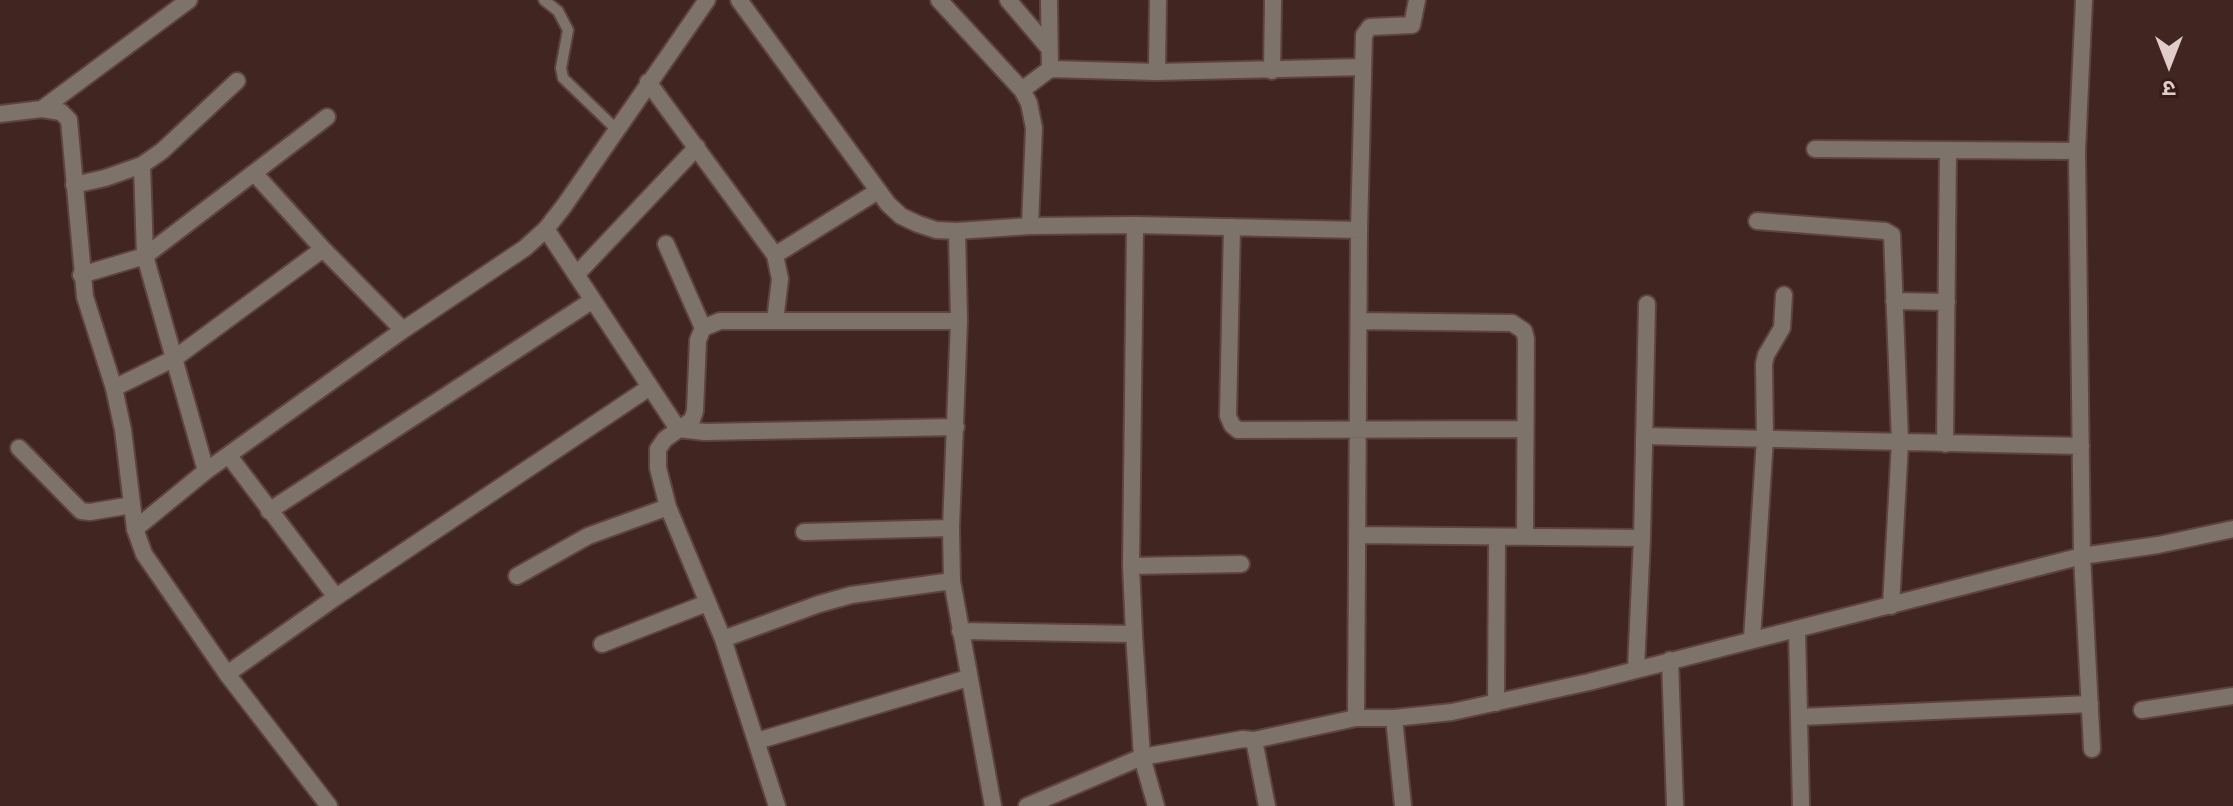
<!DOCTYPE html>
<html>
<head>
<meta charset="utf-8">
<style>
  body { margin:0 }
  #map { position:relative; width:2233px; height:806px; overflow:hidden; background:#412520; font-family:"Fira Sans","Noto Sans Devanagari",sans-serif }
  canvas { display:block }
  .north { position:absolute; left:2129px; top:24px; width:80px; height:80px; -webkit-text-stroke:6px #361c17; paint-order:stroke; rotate:180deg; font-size:22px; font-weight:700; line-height:32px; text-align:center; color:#e0cdc9 }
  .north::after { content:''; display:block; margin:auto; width:28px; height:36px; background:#e0cdc9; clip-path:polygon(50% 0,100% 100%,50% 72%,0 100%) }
</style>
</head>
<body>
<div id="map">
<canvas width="2233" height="806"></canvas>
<div class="north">उ</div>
</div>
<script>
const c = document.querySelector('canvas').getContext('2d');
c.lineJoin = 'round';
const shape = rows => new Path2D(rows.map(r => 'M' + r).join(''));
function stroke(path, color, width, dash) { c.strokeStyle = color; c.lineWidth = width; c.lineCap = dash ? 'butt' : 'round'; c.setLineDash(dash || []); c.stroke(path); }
const service = shape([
  [544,0,558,11,568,30,561,68,563,78,616,129]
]);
const minor = shape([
  [739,0,888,204,901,216,918,224,936,230,957,231,1030,226,1135,225,1359,230],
  [939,0,1022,90,1029,103,1034,128,1030,226],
  [1008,0,1048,47],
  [1049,0,1050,69],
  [2084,0,2077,151,2082,556,2092,749],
  [1272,71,1273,0],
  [1157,72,1158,0],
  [648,82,775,255,780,279,775,321],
  [1022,90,1050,69,1157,72,1363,67],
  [1815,149,2077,151],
  [142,165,145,256,206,471],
  [255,174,323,249,403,330],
  [74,185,105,178,142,165,162,151,237,81],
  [1757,221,1885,231,1892,235,1900,442,1891,606],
  [1135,225,1131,566,1134,634,1142,757,1156,806],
  [1232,227,1228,416,1232,425,1238,430,1525,429],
  [546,229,678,429,705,432,956,427],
  [957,231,959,321,951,528,952,581,993,806],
  [666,244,703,328],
  [775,255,878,191],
  [81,275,145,256,327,117],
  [576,275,697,147],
  [1894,301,1947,302],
  [1359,321,1512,323,1524,331,1526,339,1525,537],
  [114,388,175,358,323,249],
  [1644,436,2081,446],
  [1945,444,1948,151],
  [19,448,81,511,90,512,132,505],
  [229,456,336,597],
  [269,511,593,300],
  [135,529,206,471,403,330,525,248,546,229,564,206,707,0],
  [804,532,951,528],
  [1357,535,1642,538],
  [1131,566,1241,564],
  [517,576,588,536,668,507],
  [1797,629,1801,806],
  [960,631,1134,634],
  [723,639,819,604,851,595,952,581],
  [1752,639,1765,439,1764,364,1766,355,1782,328,1784,295],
  [602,644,707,603],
  [1670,660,1675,806],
  [1636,669,1642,538,1647,304],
  [227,674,336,597,650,387],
  [1496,703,1497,537],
  [2142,710,2233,696],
  [1799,717,2090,704],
  [1356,718,1359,230,1364,35,1370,27,1412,25,1417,0],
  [1394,718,1403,806],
  [1254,740,1267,806],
  [757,741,968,678],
  [777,806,723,639,668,507,658,468,658,449,665,439,692,420,695,411,698,340,703,328,720,321,959,321],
  [1027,806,1142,757,1243,739,1254,740,1356,718,1394,718,1452,712,1589,682,2082,556,2158,545,2233,529]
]);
const tertiary = shape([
  [42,109,189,0],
  [0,114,42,109,61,112,69,120,85,297,114,388,123,430,135,529,144,554,227,674,329,806]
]);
stroke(service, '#5e433e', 14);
stroke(minor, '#5e433e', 20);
stroke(tertiary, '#5e433e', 20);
stroke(service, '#7e736a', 10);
stroke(minor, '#7e736a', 16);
stroke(tertiary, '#7e736a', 16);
</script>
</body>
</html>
